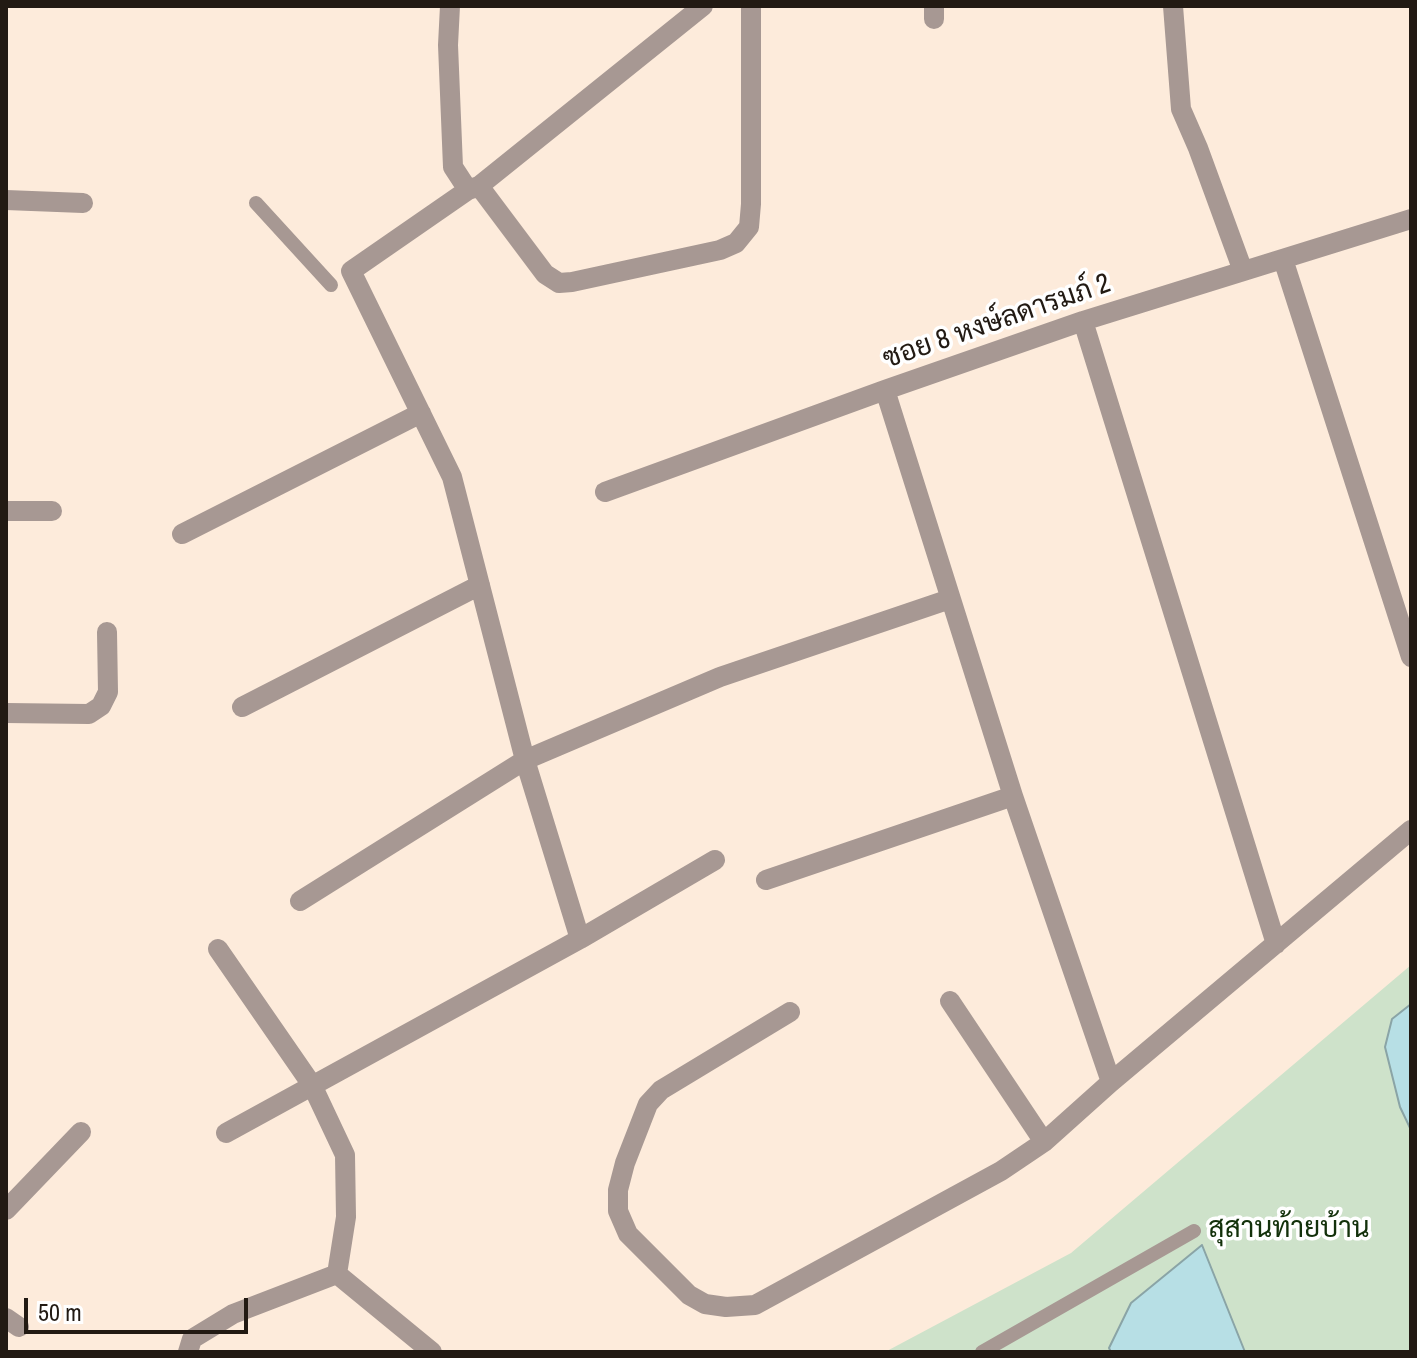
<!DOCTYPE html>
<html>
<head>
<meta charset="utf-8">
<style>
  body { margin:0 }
  #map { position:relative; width:1417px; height:1358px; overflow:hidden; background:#fdebdb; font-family:"Archivo Narrow",sans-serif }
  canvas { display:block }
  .frame { position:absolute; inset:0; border:8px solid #221a13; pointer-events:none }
  .scale { position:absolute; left:24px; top:1298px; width:224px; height:36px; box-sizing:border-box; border:4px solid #221a13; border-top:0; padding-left:10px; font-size:24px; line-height:28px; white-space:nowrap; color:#221a13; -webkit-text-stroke:6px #fff; paint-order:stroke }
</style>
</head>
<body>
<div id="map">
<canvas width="1417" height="1358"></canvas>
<div class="frame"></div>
<div class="scale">50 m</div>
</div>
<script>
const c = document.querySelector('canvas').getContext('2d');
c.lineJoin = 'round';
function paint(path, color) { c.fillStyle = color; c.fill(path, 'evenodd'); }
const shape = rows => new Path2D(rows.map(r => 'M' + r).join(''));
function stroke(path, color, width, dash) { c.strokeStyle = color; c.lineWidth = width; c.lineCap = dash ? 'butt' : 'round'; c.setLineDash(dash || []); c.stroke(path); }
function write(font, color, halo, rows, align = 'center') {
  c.font = font + ' "Archivo Narrow",Sarabun,sans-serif'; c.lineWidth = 7; c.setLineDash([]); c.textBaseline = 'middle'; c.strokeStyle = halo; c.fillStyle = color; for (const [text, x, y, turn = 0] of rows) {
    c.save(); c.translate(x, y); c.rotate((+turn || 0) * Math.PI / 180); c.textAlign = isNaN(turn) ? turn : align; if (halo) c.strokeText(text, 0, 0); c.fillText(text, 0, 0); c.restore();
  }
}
const green = shape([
  [1411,965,1411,1352,885,1352,1071,1253]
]);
const water = shape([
  [1411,1004,1411,1130,1400,1107,1385,1047,1392,1019,1411,1004],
  [1202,1245,1245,1352,1111,1352,1109,1348,1131,1303,1202,1245]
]);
const service = shape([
  [256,203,331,285],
  [982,1352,1194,1231]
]);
const minor = shape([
  [450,6,448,45,453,167,468,190],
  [1173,6,1181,109,1198,148,1243,271],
  [934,19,934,6],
  [479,186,545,274,559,283,572,282,720,250,736,243,749,227,751,204,751,6],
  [6,200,83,203],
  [1283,259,1411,657],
  [1083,321,1276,944],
  [885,390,1013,796,1111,1082],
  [605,492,885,390,1083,321,1411,219],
  [6,511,52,511],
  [182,534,421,413],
  [242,707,480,585],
  [6,713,89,714,101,706,108,692,107,632],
  [766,880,1013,796],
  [300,901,525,760,720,677,950,599],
  [580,939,525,760,452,477,351,271,468,190,479,186,703,6],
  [218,949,312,1085,345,1155,346,1217,337,1274,432,1352],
  [950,1001,1044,1142],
  [790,1012,661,1090,648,1104,625,1163,618,1190,618,1211,628,1234,689,1295,705,1304,726,1307,755,1305,1001,1171,1044,1142,1111,1082,1411,830],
  [226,1133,580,939,715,860],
  [6,1210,81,1132],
  [6,1318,19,1327],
  [188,1352,192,1339,233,1314,337,1274]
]);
const streetNames = [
  ["ซอย 8 หงษ์ลดารมภ์ 2",997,322,-19]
];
const parkNames = [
  ["สุสานท้ายบ้าน",1289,1229]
];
paint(green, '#cee2ca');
paint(water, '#b7dfe5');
stroke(water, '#8aa4a6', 2);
stroke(service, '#a79893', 14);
stroke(minor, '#a79893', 20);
write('28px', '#221a13', '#fff', streetNames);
write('28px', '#13310b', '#fff', parkNames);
</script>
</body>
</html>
